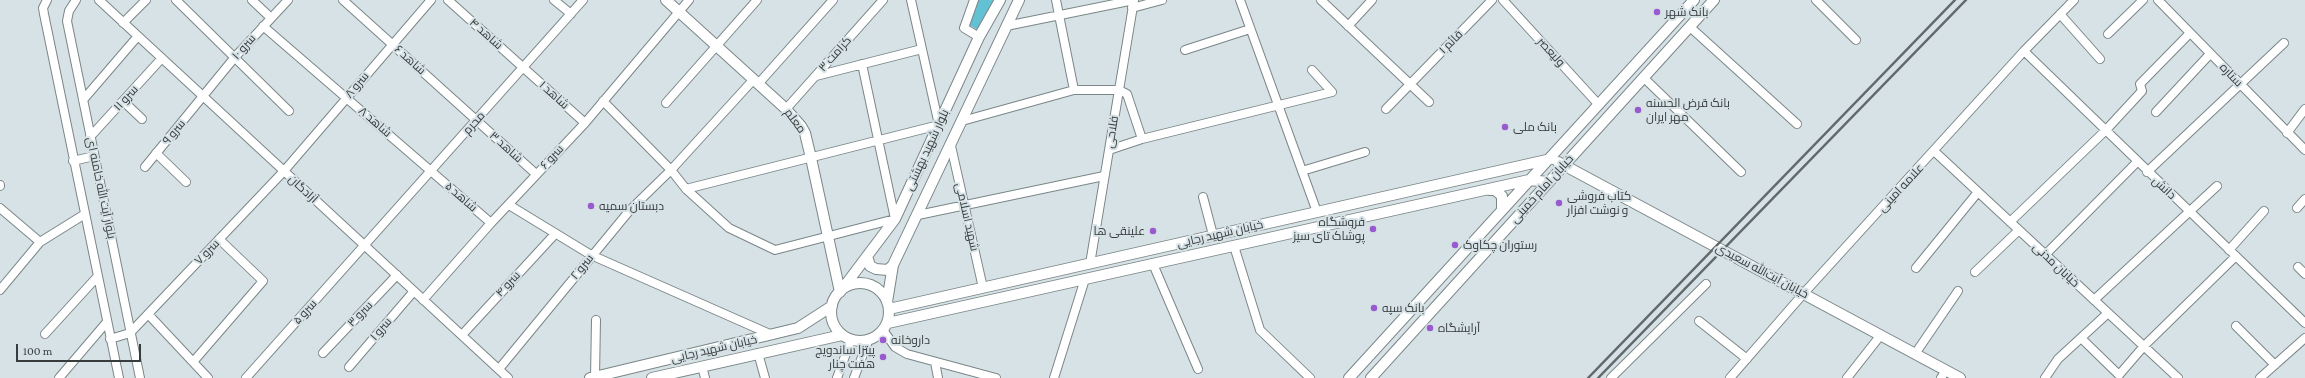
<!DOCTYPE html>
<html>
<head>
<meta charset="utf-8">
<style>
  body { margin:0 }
  #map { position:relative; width:2305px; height:378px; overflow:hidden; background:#d6e2e5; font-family:"Crimson Pro",serif }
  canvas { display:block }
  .scale { position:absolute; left:16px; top:344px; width:125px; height:18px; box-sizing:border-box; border:2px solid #373c3d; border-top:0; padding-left:5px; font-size:12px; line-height:14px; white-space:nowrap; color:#373c3d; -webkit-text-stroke:3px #d6e2e5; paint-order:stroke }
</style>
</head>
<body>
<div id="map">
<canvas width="2305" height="378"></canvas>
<div class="scale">100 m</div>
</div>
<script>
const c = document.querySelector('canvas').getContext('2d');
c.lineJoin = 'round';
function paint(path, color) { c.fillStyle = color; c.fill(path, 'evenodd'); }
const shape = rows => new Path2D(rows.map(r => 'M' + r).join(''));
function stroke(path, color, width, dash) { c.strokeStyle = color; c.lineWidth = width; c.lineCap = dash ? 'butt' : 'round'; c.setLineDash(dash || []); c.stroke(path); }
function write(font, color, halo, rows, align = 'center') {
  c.font = font + ' "Crimson Pro",Cairo,serif'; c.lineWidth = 4; c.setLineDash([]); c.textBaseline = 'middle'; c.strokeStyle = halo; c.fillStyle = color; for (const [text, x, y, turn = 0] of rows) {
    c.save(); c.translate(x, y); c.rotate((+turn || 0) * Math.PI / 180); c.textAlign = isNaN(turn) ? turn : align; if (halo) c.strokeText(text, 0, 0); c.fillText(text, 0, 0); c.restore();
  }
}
const green = shape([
  [978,0,994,0,978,30,969,25]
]);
const minor = shape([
  [47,0,43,8,44,14,119,378],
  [76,0,69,11,67,21,140,378],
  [99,0,508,378],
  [176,0,289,111],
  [252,0,271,18],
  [343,0,536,174],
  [448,0,585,123],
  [554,0,571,14],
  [974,0,964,28,979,37],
  [1056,0,1074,90],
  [1240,0,1317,212],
  [1321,0,1429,102],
  [1503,0,1599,105],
  [1816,0,1856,40],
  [2158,0,2305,150],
  [1132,8,1162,0],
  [2060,14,2100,59],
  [123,23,146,0],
  [263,26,491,223],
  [1006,26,1134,0],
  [1348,26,1372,0],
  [1690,27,1797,124],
  [2108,34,2143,0],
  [1185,50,1250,29],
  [2024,51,2305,323],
  [816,76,922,49],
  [1643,77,1741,172],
  [759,83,833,0],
  [83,100,138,36],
  [123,101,142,119],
  [603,101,671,170,686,189,729,228,775,250,895,219,862,64],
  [666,103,757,0],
  [786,109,883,0],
  [1386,109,1492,0],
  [2156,112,2210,54],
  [962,121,1074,90,1119,90,1127,94,1142,139],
  [2287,133,2305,109],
  [90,137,162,58],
  [951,146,983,288],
  [1109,150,1142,139,1332,92,1312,70],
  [1934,151,2178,378],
  [156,153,186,182],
  [73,161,94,156],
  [145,167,235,57,288,0],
  [1302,171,1365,152],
  [2147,172,2284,43],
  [0,185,0,186],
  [686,189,939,125,911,0],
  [1203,197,1213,235],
  [509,205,591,255,772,335],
  [0,208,40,242],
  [2297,208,2305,199],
  [918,215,1104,176],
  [2010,222,2106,130,2142,91,2140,84,2190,33],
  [1234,246,1260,330,1310,378],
  [2229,250,2264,211],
  [2045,255,2137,162],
  [1090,264,1134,0],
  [1153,264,1198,369],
  [2298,267,2305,274],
  [1916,268,1978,192],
  [1975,272,2019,230],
  [0,290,40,242,85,214],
  [423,300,491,223,585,123,689,0],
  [2094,300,2217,186],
  [148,314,208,378],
  [1699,321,1747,359],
  [2236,326,2275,365],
  [883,330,895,347,907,354,996,378],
  [45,334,97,277],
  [462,335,555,234],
  [2081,338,2119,375,2144,346,2236,256],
  [110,339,130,333,284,171,431,0],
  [323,353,397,275],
  [758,353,765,378],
  [1915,354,1958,291],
  [193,362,263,281,219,239],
  [935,362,938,378],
  [702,366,705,378],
  [349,367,414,291],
  [499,369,630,210,671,170,754,79],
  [595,377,596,320],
  [59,378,106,323],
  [246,378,583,0],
  [837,378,851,340],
  [854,378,868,341],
  [1054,378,1085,279],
  [1611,378,1706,284],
  [1730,378,1804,293,2024,51,2074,0],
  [1847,378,1880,336],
  [1941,378,1946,370],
  [2045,378,2058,359,2108,313],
  [2260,378,2305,338]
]);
const major = shape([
  [666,0,786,109,801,126,805,133,811,158,840,292],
  [1558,162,1960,378],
  [1489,190,1495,190,1502,196,1502,210],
  [867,256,870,266,876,269,888,270,893,265],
  '831 312a29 29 0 1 1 58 0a29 29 0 1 1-58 0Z',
  [840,292,895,219,979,37,1000,0],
  [887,302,893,265,1019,0],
  [889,309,1551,159],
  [888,323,1529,180,1549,182],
  [590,378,798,328,832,306],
  [652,378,842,335],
  [1349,378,1694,0],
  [1371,378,1714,0]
]);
const rail = shape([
  [1588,378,1955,0],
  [1598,378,1966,0]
]);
const markers = [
  [1657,12,4,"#995ad0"],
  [1638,110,4,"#995ad0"],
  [1505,127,4,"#995ad0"],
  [1559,203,4,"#995ad0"],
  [591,206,4,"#995ad0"],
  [1373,229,4,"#995ad0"],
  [1153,231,4,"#995ad0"],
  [1455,245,4,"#995ad0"],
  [1374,308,4,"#995ad0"],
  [1430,328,4,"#995ad0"],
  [883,340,4,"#995ad0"],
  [883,357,4,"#995ad0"]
];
const poiNames = [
  ["بانک شهر",1665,12],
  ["بانک قرض الحسنه",1646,103],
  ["مهر ایران",1646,117],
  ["بانک ملی",1513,127],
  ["کتاب فروشی",1567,196],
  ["و نوشت افزار",1567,210],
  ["دبستان سمیه",599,206],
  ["فروشگاه",1365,222,"right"],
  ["پوشاک تای سیز",1365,236,"right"],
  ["علینقی ها",1145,231,"right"],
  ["رستوران چکاوک",1463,245],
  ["بانک سپه",1382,308],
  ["آرایشگاه",1438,328],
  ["داروخانه",891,340],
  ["پیتزا ساندویچ",875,350,"right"],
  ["هفت چنار",875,364,"right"]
];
const streetNames = [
  ["شاهد ۴",486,34,42],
  ["قائم ۱",1451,42,-45],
  ["سرو ۱۰",244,47,-49],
  ["ولیعصر",1551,52,48],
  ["کرامت ۳",835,54,-48],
  ["شاهد ۶",410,60,42],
  ["ستاره",2231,75,46],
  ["سرو ۸",357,85,-50],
  ["شاهد ۱",554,95,42],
  ["سرو ۱۱",126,98,-48],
  ["معلم",795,121,54],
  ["شاهد ۸",375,122,41],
  ["محرم",474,123,-48],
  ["سرو ۹",174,132,-50],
  ["فلاحی",1112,132,-81],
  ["شاهد ۳",506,147,42],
  ["بلوار شهید بهشتی",927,150,-65],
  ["سرو ۶",552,157,-47],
  ["بلوار آیت الله خامنه ای",101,188,78],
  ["علامه امینی",1901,188,-47],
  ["دانش",2164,188,43],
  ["آزادگان",303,189,43],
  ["خیابان امام خمینی",1542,189,-48],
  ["شاهد ۵",461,197,41],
  ["شهید اسلامی",967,217,77],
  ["خیابان شهید رجایی",1220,234,-13],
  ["سرو ۷",207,252,-46],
  ["خیابان مدنی",2056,265,43],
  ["سرو ۲",582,267,-51],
  ["خیابان آیت‌الله سعیدی",1762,271,28],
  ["سرو ۴",508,284,-47],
  ["سرو ۵",305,312,-48],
  ["سرو ۳",360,314,-46],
  ["سرو ۱",381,329,-49],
  ["خیابان شهید رجایی",714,349,-13]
];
paint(green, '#63c1d4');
stroke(minor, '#7b8688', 10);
stroke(major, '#7b8688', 12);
stroke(minor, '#fff', 8);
stroke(major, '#fff', 10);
stroke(rail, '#62696b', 2.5);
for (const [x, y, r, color] of markers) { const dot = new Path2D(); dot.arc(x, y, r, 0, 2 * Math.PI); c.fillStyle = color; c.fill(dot); stroke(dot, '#d6e2e5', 1.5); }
write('12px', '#373c3d', '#d6e2e5', poiNames, 'left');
write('12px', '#373c3d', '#d6e2e5', streetNames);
</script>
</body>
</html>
